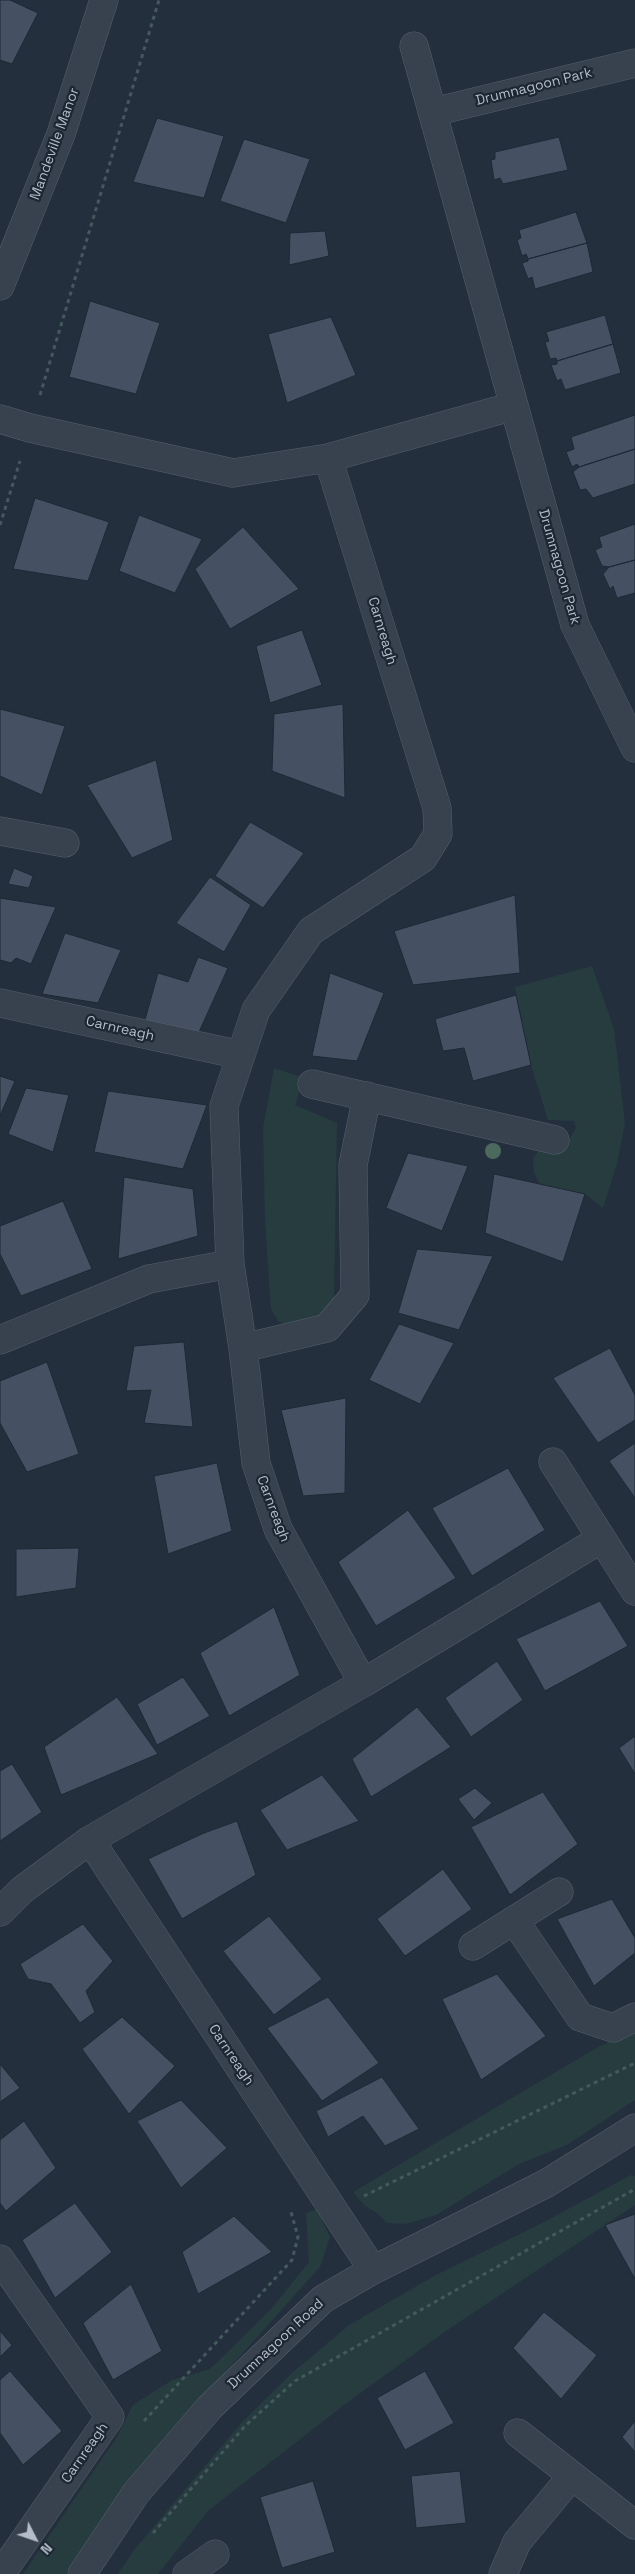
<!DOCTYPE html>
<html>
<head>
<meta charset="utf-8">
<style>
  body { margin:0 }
  #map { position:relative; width:635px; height:2574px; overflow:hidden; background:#242f3e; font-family:"Space Grotesk",sans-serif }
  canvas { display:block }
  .north { position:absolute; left:10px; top:2514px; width:50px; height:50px; -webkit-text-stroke:4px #1d2633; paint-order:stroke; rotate:131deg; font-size:14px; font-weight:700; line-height:20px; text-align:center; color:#b4bcc9 }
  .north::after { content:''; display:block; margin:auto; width:18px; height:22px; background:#b4bcc9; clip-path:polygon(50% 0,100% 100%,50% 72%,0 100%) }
</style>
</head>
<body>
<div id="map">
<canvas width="635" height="2574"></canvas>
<div class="north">N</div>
</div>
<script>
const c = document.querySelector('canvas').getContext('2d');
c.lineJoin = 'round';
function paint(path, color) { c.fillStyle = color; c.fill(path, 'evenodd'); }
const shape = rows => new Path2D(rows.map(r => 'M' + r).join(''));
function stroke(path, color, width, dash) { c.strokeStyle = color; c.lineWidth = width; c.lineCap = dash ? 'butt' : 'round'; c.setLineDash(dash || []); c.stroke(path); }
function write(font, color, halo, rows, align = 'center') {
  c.font = font + ' "Space Grotesk",sans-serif'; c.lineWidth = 4.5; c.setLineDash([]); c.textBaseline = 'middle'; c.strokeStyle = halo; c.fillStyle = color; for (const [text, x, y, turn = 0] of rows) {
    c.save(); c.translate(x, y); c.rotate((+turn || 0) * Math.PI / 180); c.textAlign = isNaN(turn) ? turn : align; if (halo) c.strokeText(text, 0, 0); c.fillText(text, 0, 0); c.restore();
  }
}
const green = shape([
  [592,966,614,1029,625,1123,617,1164,603,1208,585,1194,540,1185,534,1172,533,1159,538,1151,570,1138,576,1128,574,1121,548,1120,531,1065,515,987],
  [274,1068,304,1078,295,1105,337,1123,334,1301,317,1322,295,1327,279,1322,271,1309,265,1222,263,1129],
  [635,2029,635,2100,567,2145,519,2164,436,2215,406,2224,387,2223,377,2213,365,2206,353,2192,598,2047],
  [631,2175,635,2176,635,2205,446,2331,348,2402,209,2510,158,2574,118,2574,134,2550,242,2422,292,2373,349,2325,436,2275,544,2222],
  [317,2209,330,2237,320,2267,146,2461,66,2574,23,2574,117,2437,133,2405,172,2380,210,2369,271,2309,309,2262,306,2213]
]);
const building = shape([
  [0,0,10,0,38,13,12,64,0,60,0,0],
  [157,118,224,136,204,198,133,182,157,118],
  [559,137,568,170,503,184,500,178,494,180,491,160,495,159,495,152,559,137],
  [244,139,310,159,286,223,220,201,244,139],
  [576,212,587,243,528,259,526,254,522,256,517,240,521,238,519,230,576,212],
  [325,231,329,256,289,265,290,233,325,231],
  [587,243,593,272,535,289,532,277,528,279,522,263,528,261,528,259,587,243],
  [90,301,160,323,136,394,69,377,90,301],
  [605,315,613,344,557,361,556,358,550,359,545,342,549,341,546,332,605,315],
  [331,317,356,375,287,403,268,334,331,317],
  [613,344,621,373,565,390,561,379,557,381,551,365,557,364,557,361,613,344],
  [635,415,635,449,579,467,577,464,572,467,566,452,574,449,571,437,635,415],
  [635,449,635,484,593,498,586,489,580,490,573,472,579,467,635,449],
  [35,498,109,522,88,581,13,569,35,498],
  [139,515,202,539,175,593,119,571,139,515],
  [635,524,635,560,609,567,602,566,595,550,602,547,599,537,635,524],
  [243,527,299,589,230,629,195,569,243,527],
  [635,560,635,593,617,598,613,586,610,589,603,574,609,567,635,560],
  [302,630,322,685,270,703,256,646,302,630],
  [343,704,345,798,272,771,274,714,343,704],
  [0,709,65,726,42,795,0,776,0,709],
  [156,760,173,840,132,858,87,785,156,760],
  [250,822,304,853,263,908,215,876,250,822],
  [14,868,33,876,29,888,8,884,14,868],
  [210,877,251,905,224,952,176,923,210,877],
  [515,895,520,973,413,985,394,931,515,895],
  [0,898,56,907,31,964,16,958,11,963,0,960,0,898],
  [65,933,121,950,98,1003,42,994,65,933],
  [198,957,228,968,199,1032,143,1027,158,973,188,982,198,957],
  [330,973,384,993,357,1061,312,1056,330,973],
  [516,995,531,1065,473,1081,464,1048,443,1051,435,1019,516,995],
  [0,1076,15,1081,0,1116,0,1076],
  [26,1088,69,1095,53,1152,8,1134,26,1088],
  [108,1091,207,1105,183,1169,94,1152,108,1091],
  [408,1153,468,1166,442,1231,386,1208,408,1153],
  [494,1174,585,1194,563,1262,485,1233,494,1174],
  [124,1177,193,1189,198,1236,118,1259,124,1177],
  [63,1201,92,1269,21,1296,0,1254,0,1226,63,1201],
  [417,1249,493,1256,459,1330,398,1313,417,1249],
  [399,1324,454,1343,420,1404,369,1380,399,1324],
  [184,1342,193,1427,144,1423,151,1390,126,1391,134,1346,184,1342],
  [610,1348,635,1395,635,1420,598,1443,553,1378,610,1348],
  [47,1362,79,1454,27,1472,0,1423,0,1381,47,1362],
  [346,1398,345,1493,303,1496,281,1410,346,1398],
  [635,1443,635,1498,609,1461,635,1443],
  [217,1463,232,1531,168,1554,154,1476,217,1463],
  [508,1468,545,1530,472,1576,432,1508,508,1468],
  [408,1510,456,1578,376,1626,338,1562,408,1510],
  [79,1548,76,1588,16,1597,16,1549,79,1548],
  [600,1601,628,1646,545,1691,516,1639,600,1601],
  [274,1607,300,1675,229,1716,200,1653,274,1607],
  [497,1661,523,1700,471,1737,445,1698,497,1661],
  [183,1677,210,1716,157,1745,137,1704,183,1677],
  [117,1697,158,1754,61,1795,44,1747,117,1697],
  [417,1707,451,1747,371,1797,352,1759,417,1707],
  [635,1736,635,1774,619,1748,635,1736],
  [12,1764,42,1812,0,1841,0,1771,12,1764],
  [322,1775,359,1821,287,1850,260,1810,322,1775],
  [475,1788,492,1803,474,1820,458,1799,475,1788],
  [543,1792,578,1844,510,1895,471,1827,543,1792],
  [237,1821,256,1875,182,1919,148,1859,204,1833,237,1821],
  [443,1869,472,1909,405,1956,377,1919,443,1869],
  [612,1899,635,1938,635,1953,594,1986,557,1919,612,1899],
  [269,1916,322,1979,274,2015,223,1951,269,1916],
  [83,1924,113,1961,86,1991,95,2012,80,2023,51,1984,28,1979,20,1964,83,1924],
  [497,1974,546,2036,481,2080,442,1999,497,1974],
  [328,1997,379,2063,322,2101,267,2028,328,1997],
  [122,2017,175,2066,129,2114,82,2049,122,2017],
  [0,2064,20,2088,0,2102,0,2064],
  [382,2077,419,2129,385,2146,363,2116,328,2137,316,2111,382,2077],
  [181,2100,227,2148,181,2188,137,2121,181,2100],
  [24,2121,56,2168,6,2211,0,2203,0,2140,24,2121],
  [75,2203,112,2252,55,2298,22,2240,75,2203],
  [635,2214,635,2279,605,2225,635,2214],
  [234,2216,272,2252,198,2294,182,2252,234,2216],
  [131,2284,162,2351,113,2380,83,2323,131,2284],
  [544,2312,597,2355,561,2399,513,2348,544,2312],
  [0,2331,12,2345,0,2357,0,2331],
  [10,2371,62,2431,23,2465,0,2433,0,2380,10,2371],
  [425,2371,454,2423,405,2450,377,2398,425,2371],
  [635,2421,635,2452,622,2437,635,2421],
  [460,2471,466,2523,416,2528,411,2476,460,2471],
  [313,2481,335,2552,282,2568,260,2497,313,2481]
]);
const path = shape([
  [40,395,159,0],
  [0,525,20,461],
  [364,2196,635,2063],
  [144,2421,292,2260,298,2237,291,2212,294,2211],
  [153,2533,245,2426,295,2381,635,2189]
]);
const minor = shape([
  [414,46,575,625,635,748],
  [433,112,635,63],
  [0,286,61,134,104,0],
  [0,419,30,428,233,473,328,458,514,406],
  [328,458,437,808,438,834,423,858,311,931,256,1010,224,1106,230,1264,243,1348,256,1463,278,1529,363,1683],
  [0,831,65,843],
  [0,1003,241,1055],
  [312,1084,555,1140],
  [0,1340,149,1279,230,1264],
  [243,1348,327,1328,355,1295,353,1165,367,1096],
  [553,1462,635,1591],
  [90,1840,373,2270],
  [0,1912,22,1890,90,1840,363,1683,601,1539],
  [514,1920,580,2017,613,2028,635,2017],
  [473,1946,559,1892],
  [0,2259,110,2417,1,2574],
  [518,2433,635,2525],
  [82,2574,136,2493,210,2407,323,2299,373,2270,547,2183,635,2128],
  [187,2574,215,2554],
  [503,2574,517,2542,572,2476]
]);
const trees = [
  [493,1151]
];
const streetNames = [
  ["Drumnagoon Park",534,87,-14],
  ["Mandeville Manor",55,144,-70],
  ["Drumnagoon Park",559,567,74],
  ["Carnreagh",382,631,73],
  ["Carnreagh",120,1029,13],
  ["Carnreagh",273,1509,69],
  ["Carnreagh",231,2055,56],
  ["Drumnagoon Road",276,2344,-43],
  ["Carnreagh",85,2453,-55]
];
paint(green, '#263c3f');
paint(building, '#455162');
stroke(building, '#1f2835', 1);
stroke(minor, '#565f6c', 29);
stroke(path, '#44595c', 3, [4, 4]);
stroke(minor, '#38414e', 28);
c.fillStyle = '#4b6a5d';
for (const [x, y] of trees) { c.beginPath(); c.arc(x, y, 8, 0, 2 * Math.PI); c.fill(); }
write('14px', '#b4bcc9', '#1d2633', streetNames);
</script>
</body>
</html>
